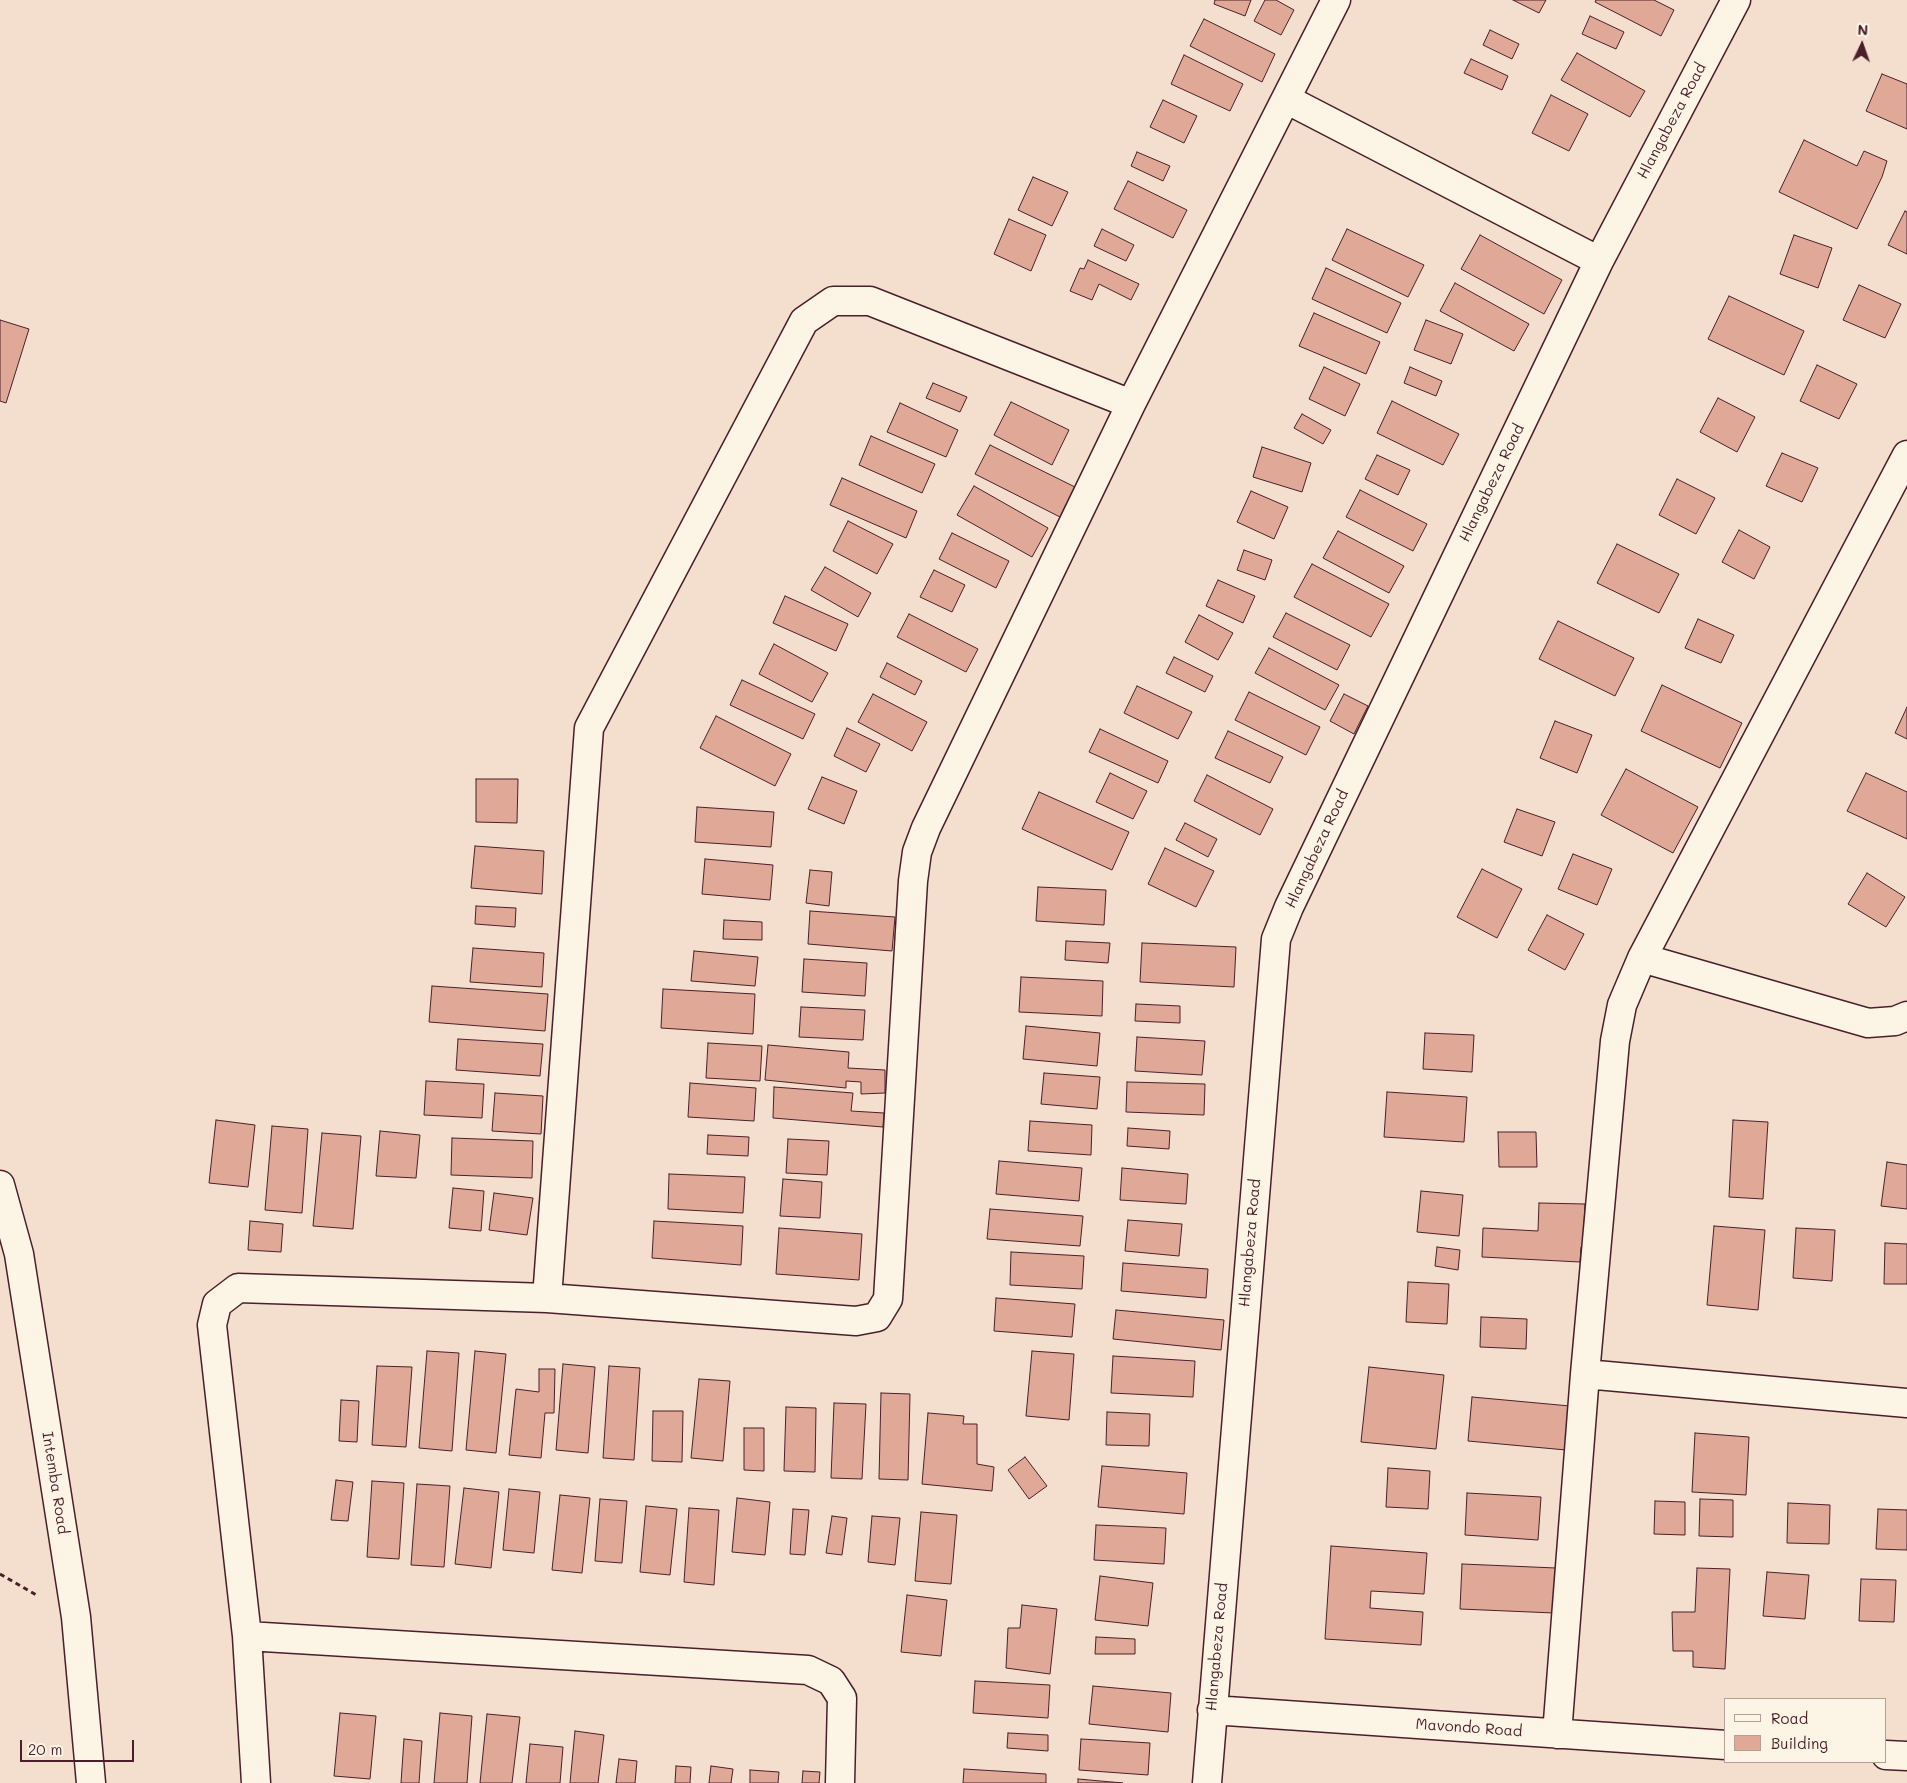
<!DOCTYPE html>
<html>
<head>
<meta charset="utf-8">
<style>
  body { margin:0 }
  #map { position:relative; width:1907px; height:1783px; overflow:hidden; background:#f4dece; font-family:Mali,sans-serif }
  canvas { display:block }
  .legend { position:absolute; left:1724px; top:1698px; width:162px; height:65px; box-sizing:border-box; background:#fcf5e5; border:1px solid #b59f9b; margin:0; padding:6px 9px; list-style:none; font-size:15px; color:#4a1f2b }
  .legend li { display:flex; align-items:center; gap:10px; height:25px }
  .legend b { width:25px; border:1px solid #b59f9b }
  .north { position:absolute; left:1837px; top:20px; width:50px; height:50px; -webkit-text-stroke:4px #fcf5e5; paint-order:stroke; rotate:3deg; font-size:14px; font-weight:700; line-height:20px; text-align:center; color:#4a1f2b }
  .north::after { content:''; display:block; margin:auto; width:18px; height:22px; background:#4a1f2b; clip-path:polygon(50% 0,100% 100%,50% 72%,0 100%) }
  .scale { position:absolute; left:20px; top:1740px; width:114px; height:22px; box-sizing:border-box; border:2px solid #4a1f2b; border-top:0; padding-left:6px; font-size:15px; line-height:18px; white-space:nowrap; color:#4a1f2b; -webkit-text-stroke:4px #fcf5e5; paint-order:stroke }
</style>
</head>
<body>
<div id="map">
<canvas width="1907" height="1783"></canvas>
<ul class="legend">
<li><b style="height:6px;background:#fcf5e5"></b>Road</li>
<li><b style="height:14px;background:#e0a997"></b>Building</li>
</ul>
<div class="north">N</div>
<div class="scale">20 m</div>
</div>
<script>
const c = document.querySelector('canvas').getContext('2d');
c.lineJoin = 'round';
function paint(path, color) { c.fillStyle = color; c.fill(path, 'evenodd'); }
const shape = rows => new Path2D(rows.map(r => 'M' + r).join(''));
function stroke(path, color, width, dash) { c.strokeStyle = color; c.lineWidth = width; c.lineCap = dash ? 'butt' : 'round'; c.setLineDash(dash || []); c.stroke(path); }
function write(font, color, halo, rows, align = 'center') {
  c.font = font + ' Mali,sans-serif'; c.lineWidth = 4; c.setLineDash([]); c.textBaseline = 'middle'; c.strokeStyle = halo; c.fillStyle = color; for (const [text, x, y, turn = 0] of rows) {
    c.save(); c.translate(x, y); c.rotate((+turn || 0) * Math.PI / 180); c.textAlign = isNaN(turn) ? turn : align; if (halo) c.strokeText(text, 0, 0); c.fillText(text, 0, 0); c.restore();
  }
}
const building = shape([
  [1215,0,1251,0,1245,16,1214,4,1215,0],
  [1265,0,1276,0,1294,10,1281,35,1254,21,1265,0],
  [1513,0,1546,0,1539,13,1513,0],
  [1596,0,1654,0,1674,10,1661,36,1595,2,1596,0],
  [1590,16,1624,32,1616,49,1582,34,1590,16],
  [1204,19,1275,54,1262,82,1190,46,1204,19],
  [1490,30,1519,44,1512,59,1483,45,1490,30],
  [1577,53,1645,91,1630,117,1561,80,1577,53],
  [1184,55,1243,84,1230,111,1171,84,1184,55],
  [1471,59,1508,76,1502,90,1464,73,1471,59],
  [1882,74,1907,84,1907,129,1866,111,1882,74],
  [1551,95,1588,114,1569,151,1532,133,1551,95],
  [1163,100,1197,116,1184,143,1150,127,1163,100],
  [1804,140,1857,166,1864,151,1887,161,1882,177,1857,229,1779,192,1804,140],
  [1137,152,1170,166,1163,181,1131,166,1137,152],
  [1033,177,1068,192,1052,226,1018,210,1033,177],
  [1128,181,1187,210,1173,238,1114,209,1128,181],
  [1905,211,1907,212,1907,254,1888,245,1905,211],
  [1009,219,1046,235,1031,271,994,254,1009,219],
  [1102,229,1134,245,1126,261,1094,246,1102,229],
  [1347,229,1424,265,1408,297,1332,260,1347,229],
  [1480,235,1562,280,1544,314,1461,269,1480,235],
  [1794,235,1832,248,1818,288,1780,274,1794,235],
  [1088,260,1139,284,1131,300,1099,284,1092,300,1070,291,1080,268,1084,269,1088,260],
  [1326,268,1401,303,1387,333,1312,299,1326,268],
  [1455,283,1529,324,1514,351,1440,311,1455,283],
  [1859,285,1901,304,1885,338,1843,320,1859,285],
  [1729,296,1804,331,1784,375,1708,339,1729,296],
  [1314,313,1380,342,1366,374,1299,346,1314,313],
  [0,320,29,329,6,403,0,401,0,320],
  [1426,320,1463,334,1451,364,1414,350,1426,320],
  [1817,365,1857,384,1839,419,1800,401,1817,365],
  [1324,367,1360,384,1345,416,1309,399,1324,367],
  [1410,367,1442,381,1436,396,1404,383,1410,367],
  [933,383,967,397,960,412,926,398,933,383],
  [1718,398,1755,417,1737,452,1700,432,1718,398],
  [1392,401,1459,434,1443,465,1377,433,1392,401],
  [1011,402,1069,430,1052,465,994,435,1011,402],
  [900,403,958,430,946,457,887,432,900,403],
  [1302,414,1331,430,1323,444,1294,428,1302,414],
  [871,436,935,464,922,493,859,465,871,436],
  [990,445,1075,487,1060,517,975,474,990,445],
  [1262,447,1311,463,1302,492,1253,477,1262,447],
  [1782,453,1818,468,1802,502,1766,486,1782,453],
  [1377,455,1410,470,1398,495,1365,479,1377,455],
  [842,478,917,511,906,538,830,505,842,478],
  [1677,479,1715,498,1696,534,1659,515,1677,479],
  [974,486,1048,528,1032,557,957,515,974,486],
  [1360,490,1427,524,1413,551,1346,517,1360,490],
  [1251,491,1288,507,1274,539,1237,522,1251,491],
  [848,521,893,544,877,574,833,551,848,521],
  [1739,530,1770,547,1754,579,1722,562,1739,530],
  [1338,531,1404,566,1389,593,1323,558,1338,531],
  [952,533,1009,561,996,588,939,559,952,533],
  [1617,544,1679,574,1659,613,1597,583,1617,544],
  [1244,550,1272,560,1265,580,1237,570,1244,550],
  [1312,564,1389,604,1371,637,1294,597,1312,564],
  [825,567,871,593,858,617,811,590,825,567],
  [934,570,965,585,952,612,920,597,934,570],
  [1218,580,1255,596,1243,623,1206,606,1218,580],
  [785,596,848,624,836,651,773,623,785,596],
  [1286,613,1350,645,1337,670,1273,637,1286,613],
  [909,614,978,649,966,672,897,637,909,614],
  [1199,615,1233,633,1218,660,1185,642,1199,615],
  [1698,619,1734,635,1721,663,1685,648,1698,619],
  [1558,621,1634,658,1615,696,1539,659,1558,621],
  [774,644,828,673,812,702,759,674,774,644],
  [1269,648,1339,685,1325,710,1255,673,1269,648],
  [1174,657,1213,676,1205,692,1166,673,1174,657],
  [887,663,922,681,915,695,880,677,887,663],
  [742,680,815,714,803,739,730,705,742,680],
  [1662,685,1742,723,1720,768,1641,731,1662,685],
  [1137,686,1192,712,1178,739,1124,713,1137,686],
  [1249,692,1320,727,1306,755,1235,720,1249,692],
  [873,694,927,722,912,751,858,722,873,694],
  [1344,694,1368,706,1354,734,1330,721,1344,694],
  [1907,707,1907,739,1895,733,1907,707],
  [716,716,791,754,775,786,700,748,716,716],
  [1555,721,1592,735,1577,773,1540,758,1555,721],
  [847,728,880,744,866,772,834,756,847,728],
  [1100,729,1168,761,1158,783,1089,752,1100,729],
  [1228,731,1283,757,1270,783,1215,758,1228,731],
  [1626,769,1698,807,1673,853,1601,815,1626,769],
  [1110,773,1147,791,1133,819,1096,802,1110,773],
  [1866,773,1907,792,1907,839,1847,811,1866,773],
  [1207,775,1273,809,1260,835,1194,801,1207,775],
  [822,777,857,791,844,824,808,809,822,777],
  [476,779,518,779,517,823,476,822,476,779],
  [1039,792,1129,832,1112,870,1022,829,1039,792],
  [697,807,774,812,771,847,695,842,697,807],
  [1517,809,1555,822,1542,856,1504,842,1517,809],
  [1185,823,1217,839,1208,857,1176,840,1185,823],
  [475,846,544,851,542,894,471,888,475,846],
  [1165,848,1214,871,1196,907,1148,884,1165,848],
  [1573,854,1612,869,1597,905,1558,889,1573,854],
  [705,859,773,865,770,900,702,894,705,859],
  [1482,869,1522,889,1497,938,1457,917,1482,869],
  [810,870,832,872,829,906,806,903,810,870],
  [1867,873,1905,897,1886,927,1848,904,1867,873],
  [1038,887,1106,890,1104,925,1036,921,1038,887],
  [476,906,516,908,515,927,475,924,476,906],
  [810,911,895,917,892,951,808,944,810,911],
  [1547,915,1584,934,1565,970,1528,950,1547,915],
  [724,920,762,922,762,940,723,939,724,920],
  [1066,941,1110,943,1108,963,1065,960,1066,941],
  [1142,943,1236,947,1234,987,1140,982,1142,943],
  [473,948,544,953,542,987,470,982,473,948],
  [694,951,758,957,755,986,691,981,694,951],
  [804,959,867,963,865,996,802,992,804,959],
  [1021,977,1103,981,1102,1016,1019,1012,1021,977],
  [432,986,548,994,545,1031,429,1022,432,986],
  [663,989,755,994,753,1034,661,1028,663,989],
  [1136,1004,1180,1006,1180,1023,1135,1021,1136,1004],
  [801,1007,865,1010,863,1040,799,1037,801,1007],
  [1026,1026,1100,1033,1097,1066,1023,1059,1026,1026],
  [1425,1033,1474,1035,1472,1072,1423,1069,1425,1033],
  [1137,1037,1205,1041,1202,1075,1135,1071,1137,1037],
  [458,1039,543,1044,540,1076,456,1070,458,1039],
  [708,1043,762,1046,760,1081,706,1078,708,1043],
  [768,1045,849,1052,848,1068,885,1070,885,1093,861,1094,861,1082,846,1081,846,1088,765,1080,768,1045],
  [1044,1073,1100,1077,1097,1109,1041,1104,1044,1073],
  [426,1081,484,1084,482,1118,424,1115,426,1081],
  [1127,1082,1205,1084,1204,1115,1126,1112,1127,1082],
  [690,1083,756,1088,754,1121,688,1117,690,1083],
  [774,1087,853,1093,851,1111,884,1113,883,1127,773,1118,774,1087],
  [1387,1092,1467,1097,1464,1142,1384,1137,1387,1092],
  [495,1093,543,1096,541,1134,492,1131,495,1093],
  [216,1120,255,1125,248,1187,209,1183,216,1120],
  [1733,1120,1768,1122,1763,1199,1729,1197,1733,1120],
  [1030,1121,1092,1125,1091,1155,1028,1151,1030,1121],
  [272,1126,308,1129,302,1213,265,1210,272,1126],
  [1128,1128,1170,1131,1169,1149,1127,1146,1128,1128],
  [380,1131,420,1135,416,1178,376,1176,380,1131],
  [1498,1132,1536,1132,1537,1167,1499,1167,1498,1132],
  [322,1133,361,1136,353,1229,313,1226,322,1133],
  [708,1135,749,1137,748,1156,707,1154,708,1135],
  [452,1138,533,1141,532,1178,451,1175,452,1138],
  [788,1139,829,1141,827,1175,786,1173,788,1139],
  [999,1161,1082,1168,1079,1201,996,1194,999,1161],
  [1887,1162,1907,1165,1907,1209,1881,1206,1887,1162],
  [1122,1168,1188,1174,1186,1204,1120,1200,1122,1168],
  [669,1174,745,1177,743,1213,668,1209,669,1174],
  [783,1179,822,1182,820,1218,780,1216,783,1179],
  [453,1188,484,1191,481,1231,449,1228,453,1188],
  [1421,1191,1463,1195,1459,1236,1417,1232,1421,1191],
  [494,1193,533,1198,527,1235,489,1230,494,1193],
  [1539,1203,1585,1204,1583,1247,1581,1247,1580,1262,1482,1257,1483,1228,1538,1231,1539,1203],
  [990,1209,1083,1216,1080,1246,987,1239,990,1209],
  [1128,1220,1182,1224,1179,1256,1125,1251,1128,1220],
  [250,1221,283,1224,281,1252,248,1250,250,1221],
  [654,1221,743,1226,741,1265,652,1258,654,1221],
  [1714,1226,1765,1230,1758,1310,1707,1305,1714,1226],
  [779,1228,862,1234,859,1280,776,1274,779,1228],
  [1796,1228,1835,1230,1832,1281,1793,1278,1796,1228],
  [1885,1243,1907,1244,1907,1284,1884,1284,1885,1243],
  [1437,1247,1460,1250,1458,1270,1435,1266,1437,1247],
  [1011,1252,1084,1256,1082,1289,1010,1285,1011,1252],
  [1123,1263,1208,1269,1206,1298,1121,1291,1123,1263],
  [1408,1282,1449,1284,1447,1324,1406,1322,1408,1282],
  [996,1298,1075,1304,1072,1337,994,1331,996,1298],
  [1116,1310,1224,1320,1221,1350,1113,1339,1116,1310],
  [1481,1317,1527,1319,1526,1349,1480,1347,1481,1317],
  [427,1351,459,1353,452,1451,419,1448,427,1351],
  [475,1351,506,1354,496,1453,466,1450,475,1351],
  [1032,1351,1074,1354,1069,1420,1026,1416,1032,1351],
  [1113,1356,1195,1361,1193,1397,1111,1393,1113,1356],
  [563,1364,595,1367,588,1453,556,1450,563,1364],
  [377,1366,412,1367,406,1447,372,1445,377,1366],
  [609,1366,640,1368,634,1460,603,1458,609,1366],
  [1369,1367,1444,1375,1436,1449,1361,1442,1369,1367],
  [539,1369,555,1369,554,1413,545,1413,541,1458,509,1455,516,1389,539,1392,539,1369],
  [699,1379,730,1381,723,1461,691,1458,699,1379],
  [881,1393,910,1394,908,1480,879,1479,881,1393],
  [1472,1397,1570,1406,1566,1450,1468,1441,1472,1397],
  [341,1400,359,1401,357,1442,339,1441,341,1400],
  [834,1403,866,1404,862,1479,831,1478,834,1403],
  [786,1407,816,1408,815,1472,784,1471,786,1407],
  [653,1411,683,1411,682,1462,652,1461,653,1411],
  [1107,1412,1150,1414,1149,1446,1106,1445,1107,1412],
  [928,1413,964,1416,963,1424,977,1424,977,1464,994,1467,992,1491,922,1484,928,1413],
  [744,1428,764,1428,764,1471,744,1470,744,1428],
  [1695,1433,1749,1437,1746,1495,1692,1492,1695,1433],
  [1025,1457,1047,1486,1029,1499,1008,1470,1025,1457],
  [1102,1466,1187,1473,1184,1514,1098,1507,1102,1466],
  [1388,1468,1430,1471,1428,1509,1386,1507,1388,1468],
  [336,1480,353,1482,348,1521,331,1520,336,1480],
  [372,1481,404,1483,399,1559,367,1557,372,1481],
  [417,1484,450,1486,444,1567,411,1565,417,1484],
  [464,1488,499,1492,491,1568,455,1564,464,1488],
  [509,1489,540,1492,534,1553,503,1550,509,1489],
  [1467,1493,1541,1497,1538,1540,1465,1535,1467,1493],
  [560,1495,590,1498,582,1573,552,1570,560,1495],
  [737,1498,770,1502,765,1555,732,1552,737,1498],
  [600,1499,627,1501,622,1563,595,1561,600,1499],
  [1700,1499,1733,1500,1733,1537,1699,1536,1700,1499],
  [1655,1501,1685,1502,1685,1535,1654,1534,1655,1501],
  [1788,1503,1830,1505,1829,1544,1787,1543,1788,1503],
  [646,1506,677,1509,670,1575,640,1572,646,1506],
  [689,1508,719,1510,714,1585,684,1582,689,1508],
  [793,1509,809,1510,805,1555,790,1554,793,1509],
  [1878,1509,1907,1510,1907,1550,1876,1549,1878,1509],
  [921,1512,957,1515,951,1584,915,1581,921,1512],
  [832,1516,847,1518,842,1555,826,1553,832,1516],
  [872,1516,900,1518,895,1565,868,1562,872,1516],
  [1096,1525,1166,1528,1164,1564,1094,1560,1096,1525],
  [1331,1546,1427,1553,1424,1594,1371,1591,1370,1608,1423,1612,1421,1645,1325,1639,1331,1546],
  [1462,1564,1556,1568,1554,1613,1460,1609,1462,1564],
  [1697,1568,1730,1569,1725,1669,1693,1667,1693,1651,1673,1651,1672,1612,1695,1612,1697,1568],
  [1767,1572,1809,1575,1805,1619,1763,1616,1767,1572],
  [1100,1576,1153,1583,1148,1626,1095,1620,1100,1576],
  [1861,1579,1896,1580,1894,1622,1859,1621,1861,1579],
  [907,1595,947,1600,941,1656,901,1652,907,1595],
  [1022,1605,1057,1609,1050,1674,1006,1668,1008,1628,1020,1628,1022,1605],
  [1096,1637,1135,1639,1135,1654,1095,1654,1096,1637],
  [975,1681,1050,1685,1048,1718,973,1713,975,1681],
  [1093,1686,1171,1693,1168,1732,1089,1724,1093,1686],
  [340,1713,376,1716,370,1779,334,1776,340,1713],
  [440,1713,472,1716,467,1783,434,1783,440,1713],
  [487,1714,520,1717,512,1783,480,1783,487,1714],
  [575,1731,604,1735,598,1783,570,1783,575,1731],
  [1008,1733,1048,1735,1048,1751,1007,1748,1008,1733],
  [404,1739,422,1741,419,1783,401,1783,404,1739],
  [1081,1739,1150,1743,1148,1775,1079,1770,1081,1739],
  [530,1744,563,1747,560,1783,526,1783,530,1744],
  [619,1759,637,1761,635,1783,616,1783,619,1759],
  [676,1766,691,1767,690,1783,675,1783,676,1766],
  [711,1766,733,1769,731,1783,709,1783,711,1766],
  [964,1769,1046,1774,1046,1783,963,1783,964,1769],
  [750,1770,779,1772,778,1783,750,1783,750,1770],
  [803,1771,820,1772,819,1783,802,1783,803,1771],
  [1078,1779,1123,1783,1078,1783,1078,1779]
]);
const path = shape([
  [0,1574,38,1596]
]);
const minor = shape([
  [1286,99,1599,261],
  [1642,958,1868,1023,1895,1021,1907,1016],
  [547,1298,589,728,804,321,833,301,870,301,1131,404],
  [1585,1374,1907,1403],
  [247,1636,808,1670,831,1681,842,1698,840,1783],
  [1212,1710,1726,1745],
  [1557,1734,1585,1374,1615,1041,1622,1005,1642,958,1907,455],
  [1886,1755,1907,1756],
  [256,1783,247,1636,212,1325,217,1304,238,1288,547,1298,856,1321,877,1317,888,1299,913,881,917,852,926,828,1131,404,1336,0],
  [1207,1783,1276,939,1289,907,1599,261,1736,0]
]);
const tertiary = shape([
  [0,1185,19,1254,76,1617,91,1783]
]);
const streetNames = [
  ["Hlangabeza Road",1672,121,-62],
  ["Hlangabeza Road",1492,483,-64],
  ["Hlangabeza Road",1317,849,-65],
  ["Hlangabeza Road",1250,1243,-85],
  ["Intemba Road",55,1483,81],
  ["Hlangabeza Road",1217,1647,-85],
  ["Mavondo Road",1469,1728,4]
];
paint(building, '#e0a997');
stroke(building, '#4a1f2b', 1);
stroke(minor, '#4a1f2b', 31);
stroke(tertiary, '#4a1f2b', 31);
stroke(path, '#4a1f2b', 3, [5, 4]);
stroke(minor, '#fcf5e5', 28);
stroke(tertiary, '#fcf5e5', 28);
write('15px', '#4a1f2b', '#fcf5e5', streetNames);
</script>
</body>
</html>
